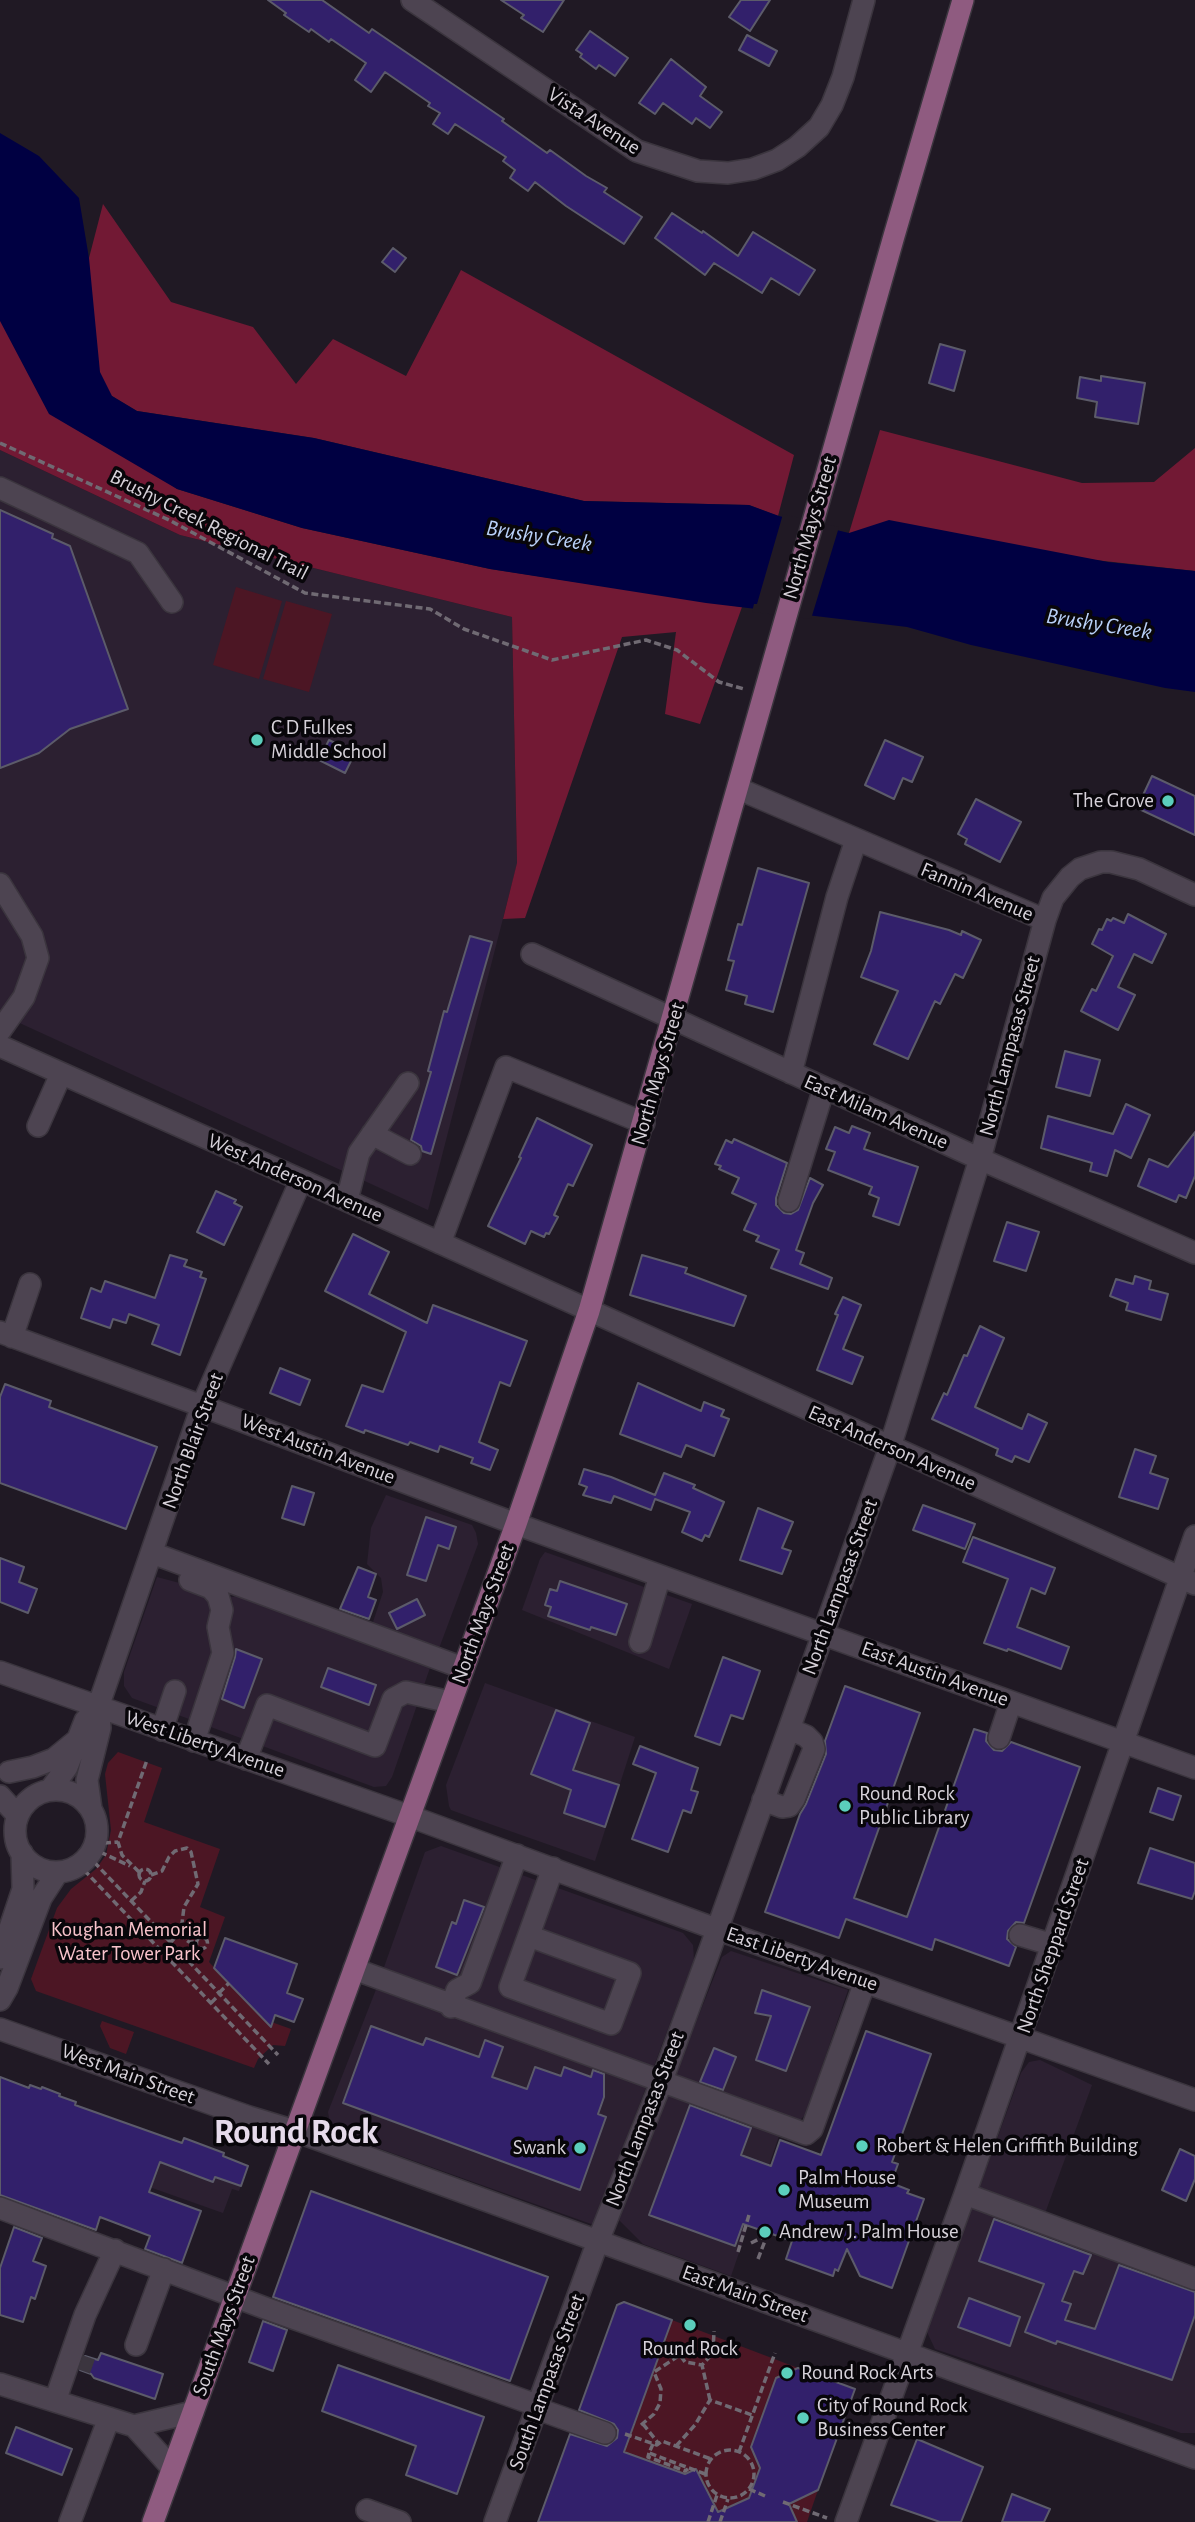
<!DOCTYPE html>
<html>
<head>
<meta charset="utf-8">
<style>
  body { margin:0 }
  canvas { display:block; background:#201924 }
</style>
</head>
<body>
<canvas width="1195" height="2522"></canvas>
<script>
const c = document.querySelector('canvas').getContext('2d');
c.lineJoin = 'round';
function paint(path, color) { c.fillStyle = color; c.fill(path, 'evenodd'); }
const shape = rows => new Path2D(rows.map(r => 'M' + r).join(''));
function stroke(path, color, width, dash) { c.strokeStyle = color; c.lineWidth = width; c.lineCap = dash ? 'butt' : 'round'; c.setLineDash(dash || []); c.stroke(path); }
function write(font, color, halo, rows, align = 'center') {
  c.font = font + ' "Alegreya Sans",sans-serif'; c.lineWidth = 7; c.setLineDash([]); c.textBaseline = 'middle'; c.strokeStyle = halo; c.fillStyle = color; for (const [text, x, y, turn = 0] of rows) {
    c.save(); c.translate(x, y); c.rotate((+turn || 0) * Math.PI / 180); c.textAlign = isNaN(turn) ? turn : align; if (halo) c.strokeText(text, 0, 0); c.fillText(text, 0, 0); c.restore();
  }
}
const built = shape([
  [0,450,180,535,512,617,517,864,428,1210,0,1014],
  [386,1495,472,1525,476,1533,478,1544,438,1651,371,1628,383,1592,381,1578,367,1564,371,1528],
  [545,1552,692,1604,669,1669,522,1610,540,1559],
  [157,1577,232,1597,240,1595,432,1662,392,1777,386,1786,374,1787,132,1698,124,1686,124,1672],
  [485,1683,635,1737,595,1861,473,1818,451,1810,449,1806,446,1785],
  [441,1846,683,1933,693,1945,694,1960,594,2225,347,2137,330,2123,328,2112,377,1987,425,1852],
  [731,1951,848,1990,806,2114,799,2121,682,2085,675,2075,722,1957],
  [1040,2060,1092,2085,1040,2227,1195,2283,1195,2433,1181,2433,935,2349,927,2332,1021,2073,1029,2062],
  [668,2090,780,2133,731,2276,643,2244,619,2220],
  [128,2124,182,2144,184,2138,224,2153,224,2156,248,2166,239,2191,232,2189,223,2213,110,2173]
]);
const green = shape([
  [236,587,282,601,259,679,213,665],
  [286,601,332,614,309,692,263,679],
  [118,1752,162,1768,144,1822,220,1849,200,1907,225,1917,209,1962,263,2019,291,2029,285,2046,273,2045,258,2059,254,2068,36,1991,31,1979,57,1908,71,1889,96,1869,106,1855,111,1830,105,1774,108,1763],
  [102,2021,134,2032,126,2054,110,2048,100,2026],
  [672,2320,798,2368,776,2378,751,2447,760,2468,800,2499,818,2490,807,2522,797,2522,795,2516,747,2499,724,2522,710,2502,712,2500,698,2472,693,2470,685,2474,570,2434,578,2412,632,2431]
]);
const forest = shape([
  [103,204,171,302,253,327,296,384,333,339,406,376,461,270,794,455,778,516,749,505,584,501,314,438,137,411,112,396,30,377,177,489,302,528,490,569,742,607,700,724,665,714,676,632,622,637,525,918,503,919,517,863,512,617,180,535,0,450,0,319,89,258],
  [880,430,1082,483,1154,482,1195,448,1195,571,849,533]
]);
const water = shape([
  [0,133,39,156,79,198,89,258,100,372,112,396,137,411,314,438,584,501,749,505,779,516,849,533,889,520,1108,562,1195,571,1195,692,1165,688,971,645,907,627,706,603,490,569,302,528,177,489,49,414,0,321]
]);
const pier = shape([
  [783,514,839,527,811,619,752,612,754,604,757,604]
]);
const building = shape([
  [268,0,322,0,369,33,372,29,504,119,502,121,547,153,550,150,586,176,607,188,604,192,642,217,624,244,566,206,535,182,528,191,510,178,515,170,503,161,506,157,455,124,448,134,433,124,440,113,428,106,430,103,385,72,371,92,355,80,366,63,331,39,329,42,311,29,309,32,284,15,286,13,268,0],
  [501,0,564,0,543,32,521,18,524,15,501,0],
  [741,0,770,0,750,31,729,17,741,0],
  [590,31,628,58,615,76,599,65,596,69,580,57,582,54,576,50,590,31],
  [747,35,777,51,769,66,739,50,747,35],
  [671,59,706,87,700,96,722,112,710,128,696,118,692,124,663,103,655,114,639,103,671,59],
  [672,213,702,233,703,231,738,256,753,232,815,270,799,295,771,278,762,293,714,263,705,275,655,238,672,213],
  [393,248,406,258,395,272,382,262,393,248],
  [940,344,965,351,954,391,929,383,940,344],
  [1101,376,1145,383,1138,424,1095,417,1097,402,1077,398,1080,377,1101,381,1101,376],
  [0,510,53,534,52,538,70,546,128,709,70,729,39,753,0,768,0,510],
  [329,740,355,753,345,773,319,760,329,740],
  [885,740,923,757,912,782,903,778,894,799,865,785,885,740],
  [1152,776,1195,796,1195,835,1137,808,1152,776],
  [976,799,1021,822,1000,862,965,844,967,839,958,834,976,799],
  [758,868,809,883,773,1012,745,1004,747,996,726,990,734,961,728,960,738,924,742,925,758,868],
  [880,912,949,930,961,935,962,931,981,940,963,978,955,974,940,1004,935,1001,908,1059,874,1044,898,991,861,977,871,951,880,912],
  [1128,914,1166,934,1152,963,1134,954,1118,987,1135,995,1118,1030,1081,1011,1092,989,1096,991,1113,956,1092,944,1099,929,1102,930,1107,919,1111,921,1113,918,1124,923,1128,914],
  [470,936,492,942,431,1154,422,1151,421,1146,411,1140,431,1072,428,1071,444,1011,447,1012,470,936],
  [1065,1051,1100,1060,1090,1096,1056,1087,1065,1051],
  [1126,1104,1150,1115,1131,1158,1115,1150,1107,1176,1090,1171,1092,1163,1041,1148,1048,1116,1113,1134,1126,1104],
  [537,1118,592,1145,573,1186,568,1184,554,1215,558,1217,549,1234,546,1233,544,1237,531,1231,525,1244,488,1226,521,1158,519,1157,537,1118],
  [852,1126,870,1133,864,1149,918,1167,899,1225,873,1216,879,1198,869,1194,872,1187,828,1170,835,1152,826,1149,835,1127,849,1133,852,1126],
  [1195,1132,1195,1176,1186,1198,1179,1195,1176,1202,1138,1186,1149,1159,1168,1167,1195,1132],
  [734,1139,787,1163,776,1198,776,1205,784,1213,791,1214,798,1210,810,1178,823,1185,813,1203,796,1250,804,1253,800,1264,832,1278,828,1289,771,1268,779,1250,756,1241,759,1236,744,1230,756,1204,732,1193,739,1178,719,1169,721,1166,715,1164,726,1140,732,1143,734,1139],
  [216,1191,236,1200,234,1203,242,1207,224,1245,197,1232,216,1191],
  [1007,1222,1039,1232,1026,1271,994,1261,1007,1222],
  [353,1234,389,1252,369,1294,427,1323,433,1305,527,1341,510,1386,500,1382,479,1442,498,1450,490,1470,471,1463,473,1458,440,1446,438,1452,410,1442,408,1445,365,1430,364,1433,346,1426,362,1385,383,1392,406,1332,325,1291,353,1234],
  [170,1255,187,1260,184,1266,202,1272,200,1277,206,1279,180,1355,152,1344,159,1325,129,1314,126,1323,113,1319,110,1328,81,1318,91,1288,101,1292,105,1281,155,1298,170,1255],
  [642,1255,687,1268,685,1273,746,1296,734,1326,630,1295,642,1255],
  [1135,1276,1151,1281,1149,1289,1168,1294,1161,1320,1126,1310,1128,1303,1110,1296,1116,1279,1133,1284,1135,1276],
  [843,1297,861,1305,843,1349,863,1357,852,1384,817,1370,838,1315,835,1314,843,1297],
  [980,1326,1004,1338,975,1407,1022,1429,1028,1414,1047,1423,1029,1462,1015,1456,1012,1462,996,1455,998,1449,932,1419,944,1393,947,1395,964,1355,967,1356,980,1326],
  [280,1368,310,1380,300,1405,270,1393,280,1368],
  [638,1383,701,1411,704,1402,724,1410,721,1416,729,1419,714,1456,686,1445,681,1457,620,1434,638,1383],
  [5,1384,51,1401,49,1407,157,1447,126,1529,0,1483,0,1397,5,1384],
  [1135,1449,1156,1456,1150,1473,1168,1479,1158,1509,1119,1497,1135,1449],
  [584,1469,611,1477,655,1495,664,1473,695,1485,693,1488,724,1502,709,1537,705,1535,702,1541,682,1532,690,1512,655,1499,651,1510,614,1496,611,1503,583,1495,587,1487,579,1484,584,1469],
  [292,1486,314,1493,304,1525,282,1518,292,1486],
  [923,1505,975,1524,965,1549,913,1530,923,1505],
  [758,1508,793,1522,782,1548,791,1551,782,1574,740,1560,758,1508],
  [426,1517,456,1527,449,1549,438,1545,426,1581,407,1575,426,1517],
  [973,1537,1055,1568,1045,1594,1031,1588,1017,1627,1069,1647,1061,1669,1008,1649,1007,1651,984,1643,1008,1579,963,1562,973,1537],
  [0,1558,24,1567,19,1582,37,1589,28,1613,0,1602,0,1558],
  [358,1567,376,1574,368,1597,376,1600,369,1619,340,1609,358,1567],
  [560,1581,627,1604,616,1635,591,1627,590,1630,548,1616,551,1607,545,1605,550,1589,557,1591,560,1581],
  [417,1599,425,1615,397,1629,389,1613,417,1599],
  [236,1649,262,1659,244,1708,222,1699,235,1657,236,1649],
  [723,1657,760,1671,743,1719,731,1715,720,1745,695,1736,723,1657],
  [328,1668,376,1685,369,1705,321,1687,328,1668],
  [845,1686,920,1713,854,1898,907,1917,974,1729,987,1733,986,1741,994,1750,1002,1751,1011,1742,1080,1767,1024,1923,1016,1922,1008,1931,1007,1939,1016,1947,1009,1966,935,1939,932,1950,846,1919,839,1938,765,1912,800,1814,806,1804,826,1754,825,1741,845,1686],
  [556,1710,590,1723,573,1770,619,1785,605,1827,564,1813,571,1790,531,1774,556,1710],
  [640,1746,698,1768,691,1790,698,1792,691,1813,683,1810,668,1852,632,1839,656,1773,633,1764,640,1746],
  [1158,1788,1181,1796,1173,1820,1150,1812,1158,1788],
  [1150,1848,1195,1863,1195,1891,1192,1899,1138,1883,1150,1848],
  [464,1900,484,1907,457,1975,436,1967,452,1922,456,1924,464,1900],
  [225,1938,297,1964,287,1993,303,1999,294,2022,275,2015,271,2027,214,1968,225,1938],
  [762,1990,810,2007,786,2071,756,2060,771,2016,755,2013,762,1990],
  [371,2026,423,2045,426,2038,479,2057,485,2040,503,2047,492,2077,527,2089,535,2067,561,2076,564,2067,591,2077,593,2070,604,2074,604,2097,598,2114,606,2117,580,2190,343,2103,371,2026],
  [866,2031,931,2054,892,2162,898,2164,891,2183,909,2190,907,2193,924,2199,892,2288,860,2276,847,2249,838,2271,835,2269,833,2276,786,2259,792,2241,743,2224,735,2246,649,2215,690,2105,751,2128,741,2155,771,2166,780,2140,821,2155,866,2031],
  [714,2048,736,2057,723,2090,700,2082,714,2048],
  [0,2077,29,2088,30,2085,41,2089,42,2087,60,2094,59,2096,76,2102,75,2105,182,2143,184,2138,224,2153,223,2156,248,2166,241,2186,215,2177,213,2182,160,2162,149,2192,201,2211,182,2263,145,2249,150,2236,100,2217,96,2230,0,2195,0,2077],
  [1180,2149,1195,2156,1195,2179,1186,2201,1162,2190,1180,2149],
  [311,2191,548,2277,510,2381,273,2297,311,2191],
  [994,2219,1091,2255,1083,2274,1074,2271,1062,2301,1071,2304,1065,2320,1095,2329,1119,2265,1195,2292,1195,2315,1172,2380,1057,2341,1056,2344,1025,2332,1044,2284,979,2261,994,2219],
  [14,2227,42,2238,33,2261,46,2266,35,2299,31,2297,23,2322,0,2315,0,2268,14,2227],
  [969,2298,1020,2317,1010,2346,958,2327,969,2298],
  [624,2302,672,2320,624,2452,685,2474,696,2469,718,2512,749,2498,760,2468,751,2447,776,2378,798,2368,855,2389,818,2490,789,2504,797,2522,538,2522,570,2434,607,2446,617,2438,618,2430,614,2424,579,2410,617,2305,624,2302],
  [263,2321,287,2330,273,2371,249,2362,263,2321],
  [101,2353,163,2374,155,2399,94,2378,91,2374,80,2370,85,2356,98,2360,101,2353],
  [338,2365,484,2417,457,2494,406,2475,416,2446,322,2411,338,2365],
  [16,2427,72,2449,62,2475,6,2453,16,2427],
  [917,2439,983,2467,961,2522,940,2522,891,2505,917,2439],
  [1012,2494,1050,2509,1044,2522,1002,2522,1012,2494]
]);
const minorTunnel = shape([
  [80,2370,85,2356]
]);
const path = shape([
  [0,443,169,520,305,593,430,609,464,629,552,660,646,640,677,650,719,682,744,689],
  [104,1843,118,1842],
  [100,1852,130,1866],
  [94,1862,278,2055],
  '139 1875a6 6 0 1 1 12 0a6 6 0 1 1-12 0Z',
  [84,1870,269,2064],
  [139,1872,122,1855,118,1842,147,1760],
  [151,1875,162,1871,169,1857,175,1851,187,1848,191,1852,198,1884,184,1907,181,1931,171,1942],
  [131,1901,141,1892,145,1881],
  [179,1934,189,1942,197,1942],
  '196.5 1943a5.5 5.5 0 1 1 11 0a5.5 5.5 0 1 1-11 0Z',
  [163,1953,173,1944],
  [219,1993,229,1983],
  [211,2003,220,1994],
  [751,2243,765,2236],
  [738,2252,749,2215],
  [758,2259,768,2233],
  [710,2400,702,2365,713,2353,714,2331],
  [643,2424,659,2444],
  [641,2425,654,2414,660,2403,661,2389,654,2372,680,2355,685,2362,702,2365],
  [625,2434,657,2445,662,2441,711,2459],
  [653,2444,649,2453,705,2474],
  [676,2446,695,2425,710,2400,752,2415],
  '706 2474a24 24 0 1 1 48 0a24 24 0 1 1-48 0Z',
  [739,2452,775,2353],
  [649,2453,648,2457,685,2471,688,2469],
  [749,2489,765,2496],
  [783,2502,827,2518],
  [708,2522,717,2495],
  [720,2522,728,2499]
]);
const minor = shape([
  [412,0,637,151,698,171,728,173,753,169,777,160,797,147,819,127,832,105,843,77,864,0],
  [0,488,138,553,172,602],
  [739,789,1045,920],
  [0,884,32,936,38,958,24,997,0,1031],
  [532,954,980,1159,1195,1253],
  [0,1046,301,1180,1195,1584],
  [791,1073,837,897,856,840],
  [38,1126,61,1074],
  [372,1134,410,1154],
  [347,1200,359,1153,408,1083],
  [789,1201,824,1088],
  [440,1243,506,1067,644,1123],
  [0,1332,202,1406,516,1524,1195,1768],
  [12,1337,30,1284],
  [152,1553,463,1668],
  [190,1580,211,1588,218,1596,222,1610,218,1627,223,1653,194,1741],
  [640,1642,660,1576],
  [0,1672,409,1816,716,1929,1195,2100],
  [162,1730,175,1691],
  [999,1738,1011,1702],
  [246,1759,267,1705,375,1746,393,1699,406,1692,450,1702],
  [9,1772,33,1767,54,1759,76,1741],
  [50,1790,67,1767,85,1721,98,1707,202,1406,301,1180],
  '15 1831a41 41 0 1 1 82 0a41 41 0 1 1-82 0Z',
  [0,1796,18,1816],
  [763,1800,782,1807,789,1806,794,1799,814,1749,812,1742,806,1736,789,1729],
  [91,1809,87,1780,100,1728,98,1707],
  [1020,1935,1053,1945],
  [529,1936,630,1973,611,2024,510,1987,553,1868],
  [0,1958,23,1889,22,1853],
  [354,1969,806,2134,812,2129,865,1982],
  [0,2000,7,1988,41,1898,58,1872],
  [451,2007,457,1990,470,1983,517,1855],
  [0,2029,249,2117,295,2131,1195,2458],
  [965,2194,1195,2279],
  [0,2208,265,2308,539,2406],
  [136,2345,164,2269],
  [0,2384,134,2426,172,2468],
  [55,2401,85,2315,115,2250],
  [538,2409,605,2433],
  [134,2426,193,2412],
  [367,2510,400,2522],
  [70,2522,109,2418],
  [495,2522,598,2241,661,2083,707,1958,890,1447,980,1159,1045,920,1053,898,1070,877,1080,869,1101,862,1111,862,1139,869,1195,895],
  [846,2522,965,2194,1195,1536]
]);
const major = shape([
  [153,2522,516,1524,589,1311,894,236,963,0]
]);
const markers = [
  [257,740,7,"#5bcebc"],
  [1168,801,7,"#5bcebc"],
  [845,1806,7,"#5bcebc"],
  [862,2146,7,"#5bcebc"],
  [580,2148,7,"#5bcebc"],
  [784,2190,7,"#5bcebc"],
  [765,2232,7,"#5bcebc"],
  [690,2325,7,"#5bcebc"],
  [787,2373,7,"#5bcebc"],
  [803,2418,7,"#5bcebc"]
];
const streetNames = [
  ["Vista Avenue",594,121,33],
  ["Brushy Creek Regional Trail",209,525,27],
  ["North Mays Street",810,528,-74],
  ["Fannin Avenue",977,892,23],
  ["North Lampasas Street",1010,1046,-75],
  ["North Mays Street",658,1074,-74],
  ["East Milam Avenue",876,1112,24],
  ["West Anderson Avenue",295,1178,24],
  ["North Blair Street",193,1441,-70],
  ["East Anderson Avenue",892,1448,24],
  ["West Austin Avenue",318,1449,21],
  ["North Lampasas Street",840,1587,-70],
  ["North Mays Street",483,1614,-70],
  ["East Austin Avenue",935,1674,20],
  ["West Liberty Avenue",205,1744,19],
  ["North Sheppard Street",1053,1946,-71],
  ["East Liberty Avenue",802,1959,19],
  ["West Main Street",128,2074,20],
  ["North Lampasas Street",645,2119,-69],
  ["East Main Street",745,2294,20],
  ["South Mays Street",224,2326,-70],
  ["South Lampasas Street",547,2382,-70]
];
const poiNames = [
  ["C D Fulkes",271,728],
  ["Middle School",271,752],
  ["The Grove",1154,801,"right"],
  ["Round Rock",859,1794],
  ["Public Library",859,1818],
  ["Robert & Helen Griffith Building",876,2146],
  ["Swank",566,2148,"right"],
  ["Palm House",798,2178],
  ["Museum",798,2202],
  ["Andrew J. Palm House",779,2232],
  ["Round Rock",690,2349,"center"],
  ["Round Rock Arts",801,2373],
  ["City of Round Rock",817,2406],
  ["Business Center",817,2430]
];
const parkNames = [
  ["Koughan Memorial",129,1930],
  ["Water Tower Park",129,1954]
];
const waterNames = [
  ["Brushy Creek",539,536,9],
  ["Brushy Creek",1099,624,9]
];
const townNames = [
  ["Round Rock",296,2132]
];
paint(built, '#2c2031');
paint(green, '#4c1624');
paint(forest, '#721934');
paint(water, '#000042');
paint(pier, '#201924');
paint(building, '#32206b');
stroke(building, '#5c5b6a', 2);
stroke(minorTunnel, '#3b353f', 21, [21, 10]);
stroke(minor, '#3b353e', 24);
stroke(major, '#3b353e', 24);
stroke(path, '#706a73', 3.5, [7, 3.5]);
stroke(minor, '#4d4451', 21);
stroke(major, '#8f5b80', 21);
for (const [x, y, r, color] of markers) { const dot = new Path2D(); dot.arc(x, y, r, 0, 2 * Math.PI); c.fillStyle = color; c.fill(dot); stroke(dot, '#08060a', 2.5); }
write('21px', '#d6d1d9', '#08060a', streetNames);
write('21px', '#d6d1d9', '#08060a', poiNames, 'left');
write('21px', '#f8c3cb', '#08060a', parkNames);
write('italic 23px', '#b9d0f8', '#08060a', waterNames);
write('bold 35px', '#e6dbeb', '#08060a', townNames);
</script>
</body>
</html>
